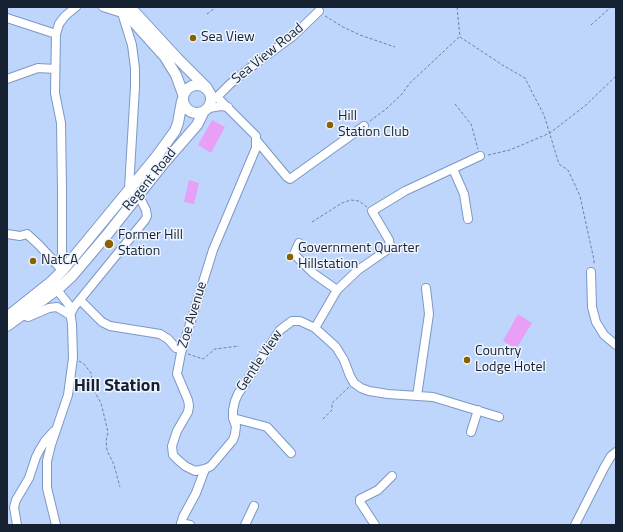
<!DOCTYPE html>
<html>
<head>
<meta charset="utf-8">
<style>
  body { margin:0 }
  #map { position:relative; width:623px; height:532px; overflow:hidden; background:#bed5fc; font-family:"Titillium Web",sans-serif }
  canvas { display:block }
  .frame { position:absolute; inset:0; border:8px solid #162132; pointer-events:none }
</style>
</head>
<body>
<div id="map">
<canvas width="623" height="532"></canvas>
<div class="frame"></div>
</div>
<script>
const c = document.querySelector('canvas').getContext('2d');
c.lineJoin = 'round';
function paint(path, color) { c.fillStyle = color; c.fill(path, 'evenodd'); }
const shape = rows => new Path2D(rows.map(r => 'M' + r).join(''));
function stroke(path, color, width, dash) { c.strokeStyle = color; c.lineWidth = width; c.lineCap = dash ? 'butt' : 'round'; c.setLineDash(dash || []); c.stroke(path); }
function write(font, color, halo, rows, align = 'center') {
  c.font = font + ' "Titillium Web",sans-serif'; c.lineWidth = 3; c.setLineDash([]); c.textBaseline = 'middle'; c.strokeStyle = halo; c.fillStyle = color; for (const [text, x, y, turn = 0] of rows) {
    c.save(); c.translate(x, y); c.rotate((+turn || 0) * Math.PI / 180); c.textAlign = isNaN(turn) ? turn : align; if (halo) c.strokeText(text, 0, 0); c.fillText(text, 0, 0); c.restore();
  }
}
const green = shape([
  [212,120,225,127,211,153,198,145],
  [189,180,199,183,194,204,184,202],
  [518,314,532,323,516,349,503,341]
]);
const path = shape([
  [457,7,460,37,504,66,525,78,533,94,544,115,559,164,568,170,580,196,594,260,594,264],
  [207,14,216,7],
  [325,16,343,27,360,35,395,47],
  [591,25,611,7],
  [455,104,471,124,478,149],
  [370,121,386,109,401,95,410,83,459,37],
  [488,155,510,150,550,133,586,105,616,76],
  [312,222,342,203,351,200,359,201,367,207],
  [188,354,203,359,215,349,239,346],
  [79,361,84,364,91,373,94,391,101,403,108,432,106,441,107,450,114,465,120,487],
  [323,419,332,410,332,403,349,387]
]);
const minor = shape([
  [103,7,125,14],
  [7,18,56,34],
  [7,79,38,68,55,69],
  [211,96,218,98,256,136,256,148,213,250,181,353,177,374,188,400,189,406,188,412,177,431,172,446,173,455,178,460,185,466,195,471,205,469,211,466,233,440,235,434,236,426,233,418,233,410,235,401,238,394,280,330,292,321,300,321,315,328,336,347,344,360,350,376,354,383,361,388,369,391,388,394,433,397,499,417],
  [217,97,230,84,255,64,293,36,319,11],
  [209,108,221,106,228,107],
  [257,141,287,177,290,179,364,126],
  [453,169,464,194,468,219],
  [7,234,20,236,27,234,39,245,61,269],
  [299,243,294,254,313,273,337,290],
  [58,265,61,259,62,255,62,189,61,123,55,93,56,34,59,24,65,16,76,7],
  [591,272,592,307,596,322,604,335,616,345],
  [54,286,69,305,72,324,73,358,68,395,51,445,47,461,47,488,56,525],
  [80,300,102,322,110,326,160,334,168,339,176,348,182,350],
  [22,315,28,317,49,308,57,307,70,315],
  [70,315,74,307,145,220,147,216,146,210,142,202,138,196,129,188,135,87,135,68,132,45,122,13],
  [315,328,337,290,358,270,387,250,390,246,389,240,372,211,405,191,480,156],
  [417,396,429,314,426,288],
  [233,418,267,427,291,453],
  [471,432,478,410],
  [181,523,190,525],
  [17,525,14,507,16,500,29,478,36,457,39,451,45,441,54,431],
  [181,525,183,517,196,493,205,469],
  [245,525,254,506],
  [375,525,360,502,360,499,378,490,392,476],
  [575,525,604,468,611,456,616,452]
]);
const major = shape([
  [120,7,165,57,176,75,183,94],
  [130,7,177,58,207,88],
  '183 99a14 14 0 1 1 28 0a14 14 0 1 1-28 0Z',
  [7,317,51,282,63,270,156,157,175,131,178,123,182,101],
  [7,326,58,289,72,276,106,236,164,163,197,125,203,113]
]);
const markers = [
  [193,38,4,"#886100"],
  [330,125,4,"#886100"],
  [109,244,5,"#886100"],
  [290,257,4,"#886100"],
  [33,261,4,"#886100"],
  [467,360,4,"#886100"]
];
const poiNames = [
  ["Sea View",201,38],
  ["Hill",338,117],
  ["Station Club",338,133],
  ["Former Hill",118,236],
  ["Station",118,252],
  ["Government Quarter",298,249],
  ["Hillstation",298,265],
  ["NatCA",41,261],
  ["Country",475,352],
  ["Lodge Hotel",475,368]
];
const streetNames = [
  ["Sea View Road",268,54,-39],
  ["Regent Road",150,180,-51],
  ["Zoe Avenue",193,315,-73],
  ["Gentle View",260,361,-56]
];
const districtNames = [
  ["Hill Station",117,387]
];
paint(green, '#e8a0f6');
stroke(minor, '#7d98c5', 10);
stroke(major, '#7d98c5', 12);
stroke(path, '#6f809d', 1, [3, 2]);
stroke(minor, '#fff', 8);
stroke(major, '#fff', 10);
for (const [x, y, r, color] of markers) { const dot = new Path2D(); dot.arc(x, y, r, 0, 2 * Math.PI); c.fillStyle = color; c.fill(dot); stroke(dot, '#eff5ff', 1.5); }
write('14px', '#162132', '#eff5ff', poiNames, 'left');
write('14px', '#162132', '#eff5ff', streetNames);
write('bold 18px', '#162132', '#eff5ff', districtNames);
</script>
</body>
</html>
